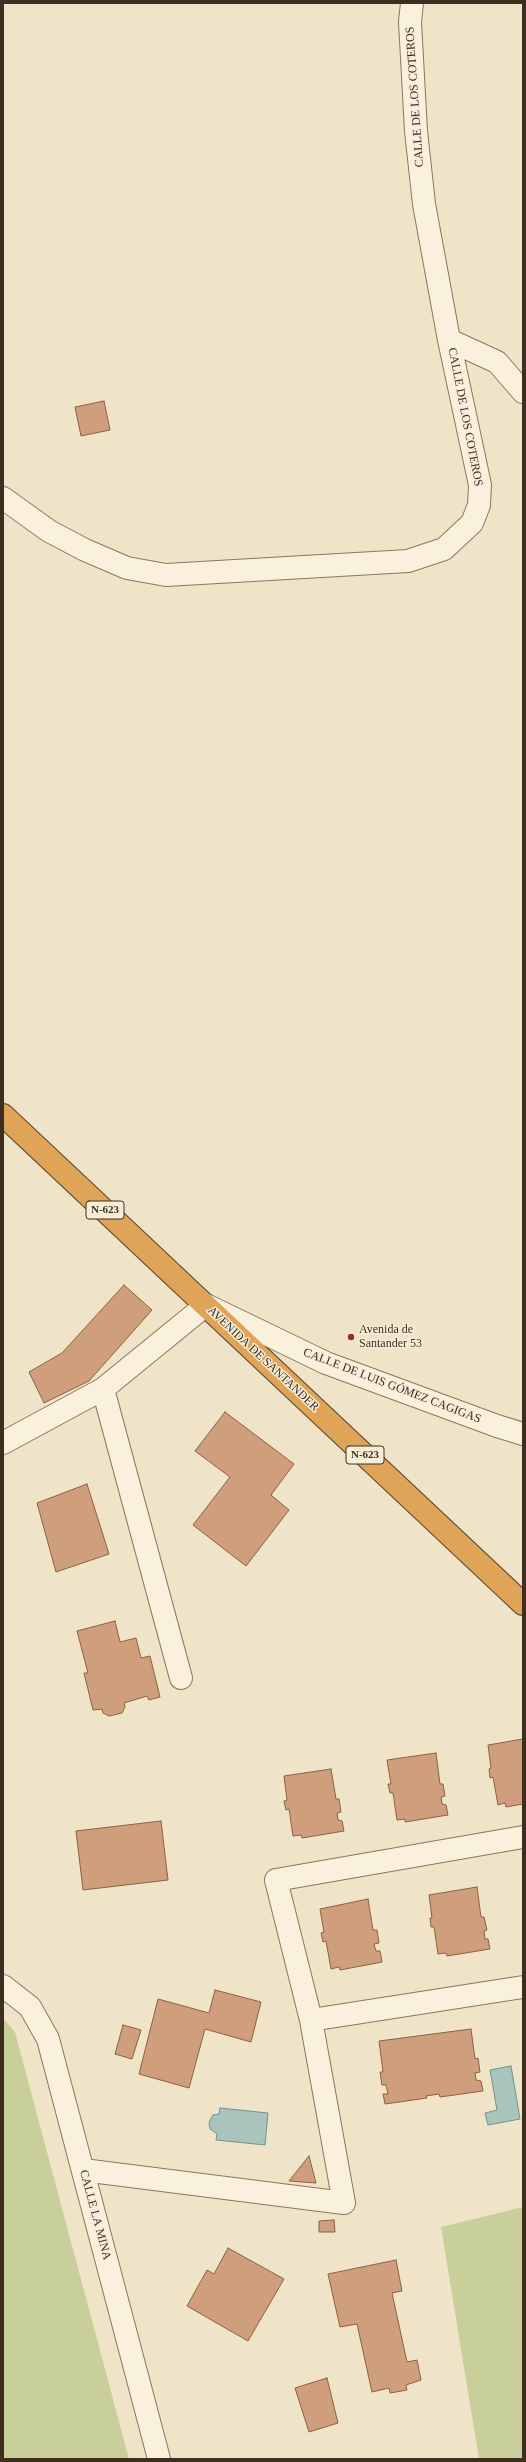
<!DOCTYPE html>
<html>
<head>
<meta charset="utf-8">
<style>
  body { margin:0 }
  #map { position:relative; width:526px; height:2462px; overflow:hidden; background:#f0e4c8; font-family:"Times New Roman",serif }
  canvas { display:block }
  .frame { position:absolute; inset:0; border:4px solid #3d2e20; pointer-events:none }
</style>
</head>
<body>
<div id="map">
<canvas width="526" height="2462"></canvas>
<div class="frame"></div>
</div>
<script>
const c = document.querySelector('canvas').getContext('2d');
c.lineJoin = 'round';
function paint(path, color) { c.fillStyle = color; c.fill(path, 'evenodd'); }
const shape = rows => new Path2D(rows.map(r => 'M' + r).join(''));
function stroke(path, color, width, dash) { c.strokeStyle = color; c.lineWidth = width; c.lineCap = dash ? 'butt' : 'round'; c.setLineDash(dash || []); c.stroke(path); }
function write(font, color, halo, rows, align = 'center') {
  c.font = font + ' "Times New Roman",serif'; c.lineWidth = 3; c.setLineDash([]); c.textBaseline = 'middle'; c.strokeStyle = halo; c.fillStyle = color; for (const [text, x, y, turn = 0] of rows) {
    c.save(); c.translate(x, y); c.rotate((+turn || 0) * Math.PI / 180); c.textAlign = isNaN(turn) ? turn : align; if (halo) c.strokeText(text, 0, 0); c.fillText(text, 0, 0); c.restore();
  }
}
const green = shape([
  [3,2018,15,2032,129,2459,3,2459],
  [523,2207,523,2459,479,2459,441,2227]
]);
const water = shape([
  [511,2066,520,2119,488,2125,485,2113,497,2110,490,2070,511,2066],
  [220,2108,268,2113,265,2145,216,2140,217,2134,210,2129,209,2122,213,2115,219,2114,220,2108]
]);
const building = shape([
  [104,401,110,430,81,436,75,407,104,401],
  [124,1285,152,1310,89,1381,44,1403,29,1372,62,1353,124,1285],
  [225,1412,294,1464,271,1495,289,1510,246,1566,193,1525,230,1477,195,1451,225,1412],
  [87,1484,109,1554,56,1572,37,1503,87,1484],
  [115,1621,120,1642,136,1638,141,1658,150,1656,160,1697,149,1700,147,1696,124,1703,125,1707,122,1713,109,1716,103,1713,102,1709,93,1710,84,1673,88,1673,77,1631,115,1621],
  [523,1739,523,1804,506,1807,505,1803,498,1805,493,1777,490,1778,489,1769,491,1768,488,1745,523,1739],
  [436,1753,440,1784,443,1784,445,1796,441,1797,442,1804,446,1805,448,1815,405,1822,405,1819,397,1820,393,1793,390,1793,388,1784,391,1784,387,1760,436,1753],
  [331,1769,336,1799,339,1799,341,1812,337,1813,338,1820,342,1821,344,1831,302,1838,301,1835,293,1836,289,1809,286,1810,284,1801,287,1800,284,1776,331,1769],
  [161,1821,168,1880,83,1890,76,1831,161,1821],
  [477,1887,481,1917,484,1917,487,1930,484,1931,485,1939,488,1939,490,1949,447,1956,446,1953,438,1954,434,1927,431,1927,430,1918,432,1918,429,1895,477,1887],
  [368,1899,373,1930,377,1930,379,1943,374,1944,376,1951,380,1951,382,1962,340,1970,339,1967,331,1969,326,1941,323,1942,321,1933,324,1932,320,1909,368,1899],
  [215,1990,261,2002,251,2042,205,2029,189,2088,139,2074,158,1999,209,2013,215,1990],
  [123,2025,141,2030,132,2059,115,2054,123,2025],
  [471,2029,475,2059,478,2058,480,2072,475,2073,476,2080,481,2081,483,2091,440,2097,439,2094,426,2096,427,2098,385,2104,383,2094,388,2094,386,2085,382,2085,380,2072,383,2072,379,2041,471,2029],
  [309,2156,316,2183,289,2181,309,2156],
  [334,2220,335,2232,319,2232,319,2221,334,2220],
  [228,2248,284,2279,248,2341,187,2306,207,2270,214,2274,228,2248],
  [396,2260,402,2291,392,2293,407,2362,417,2360,421,2380,406,2385,407,2390,390,2393,389,2388,372,2392,357,2324,340,2327,328,2274,396,2260],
  [327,2378,338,2423,309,2432,295,2388,327,2378]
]);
const street = shape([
  [449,340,497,362,523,392],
  [3,498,49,531,85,550,127,568,166,575,408,561,444,549,472,523,479,505,480,485,449,340,424,204,416,131,410,22,412,3],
  [103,1389,181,1678],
  [3,1443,103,1389,206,1305,326,1363,497,1426,523,1434],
  [3,1986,30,2007,48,2039,159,2459],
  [311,2020,523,1987],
  [83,2170,344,2203,311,2020,276,1880,523,1837]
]);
const highway = shape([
  [3,1115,523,1604]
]);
const markers = [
  [351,1337,4,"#9e2a2b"]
];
const shields = [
  [105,1210,38],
  [365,1455,38]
];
const shieldNames = [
  ["N-623",105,1210],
  ["N-623",365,1455]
];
const streetNames = [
  ["CALLE DE LOS COTEROS",415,97,-94],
  ["CALLE DE LOS COTEROS",465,417,79],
  ["AVENIDA DE SANTANDER",263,1359,43],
  ["CALLE DE LUIS GÓMEZ CAGIGAS",392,1386,21],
  ["CALLE LA MINA",95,2215,75]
];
const poiNames = [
  ["Avenida de",359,1330],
  ["Santander 53",359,1344]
];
paint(green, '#c9cf9b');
paint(water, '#a9c4bc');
stroke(water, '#6f938a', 1);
paint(building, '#cf9f7d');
stroke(building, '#8d5f41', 1);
stroke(street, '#8d765c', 24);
stroke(highway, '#5b4430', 24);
stroke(street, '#faf1dc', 22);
stroke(highway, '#e0a458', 22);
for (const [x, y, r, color] of markers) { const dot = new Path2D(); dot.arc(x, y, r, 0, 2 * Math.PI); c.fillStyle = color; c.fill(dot); stroke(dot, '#f7eed8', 1.5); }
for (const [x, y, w] of shields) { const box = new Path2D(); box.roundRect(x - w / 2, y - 9, w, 18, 3); c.fillStyle = '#f7eed8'; c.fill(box); stroke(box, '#3d2e20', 1); }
write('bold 11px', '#3d2e20', null, shieldNames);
write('12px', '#3d2e20', '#f7eed8', streetNames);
write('12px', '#3d2e20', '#f7eed8', poiNames, 'left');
</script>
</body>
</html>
